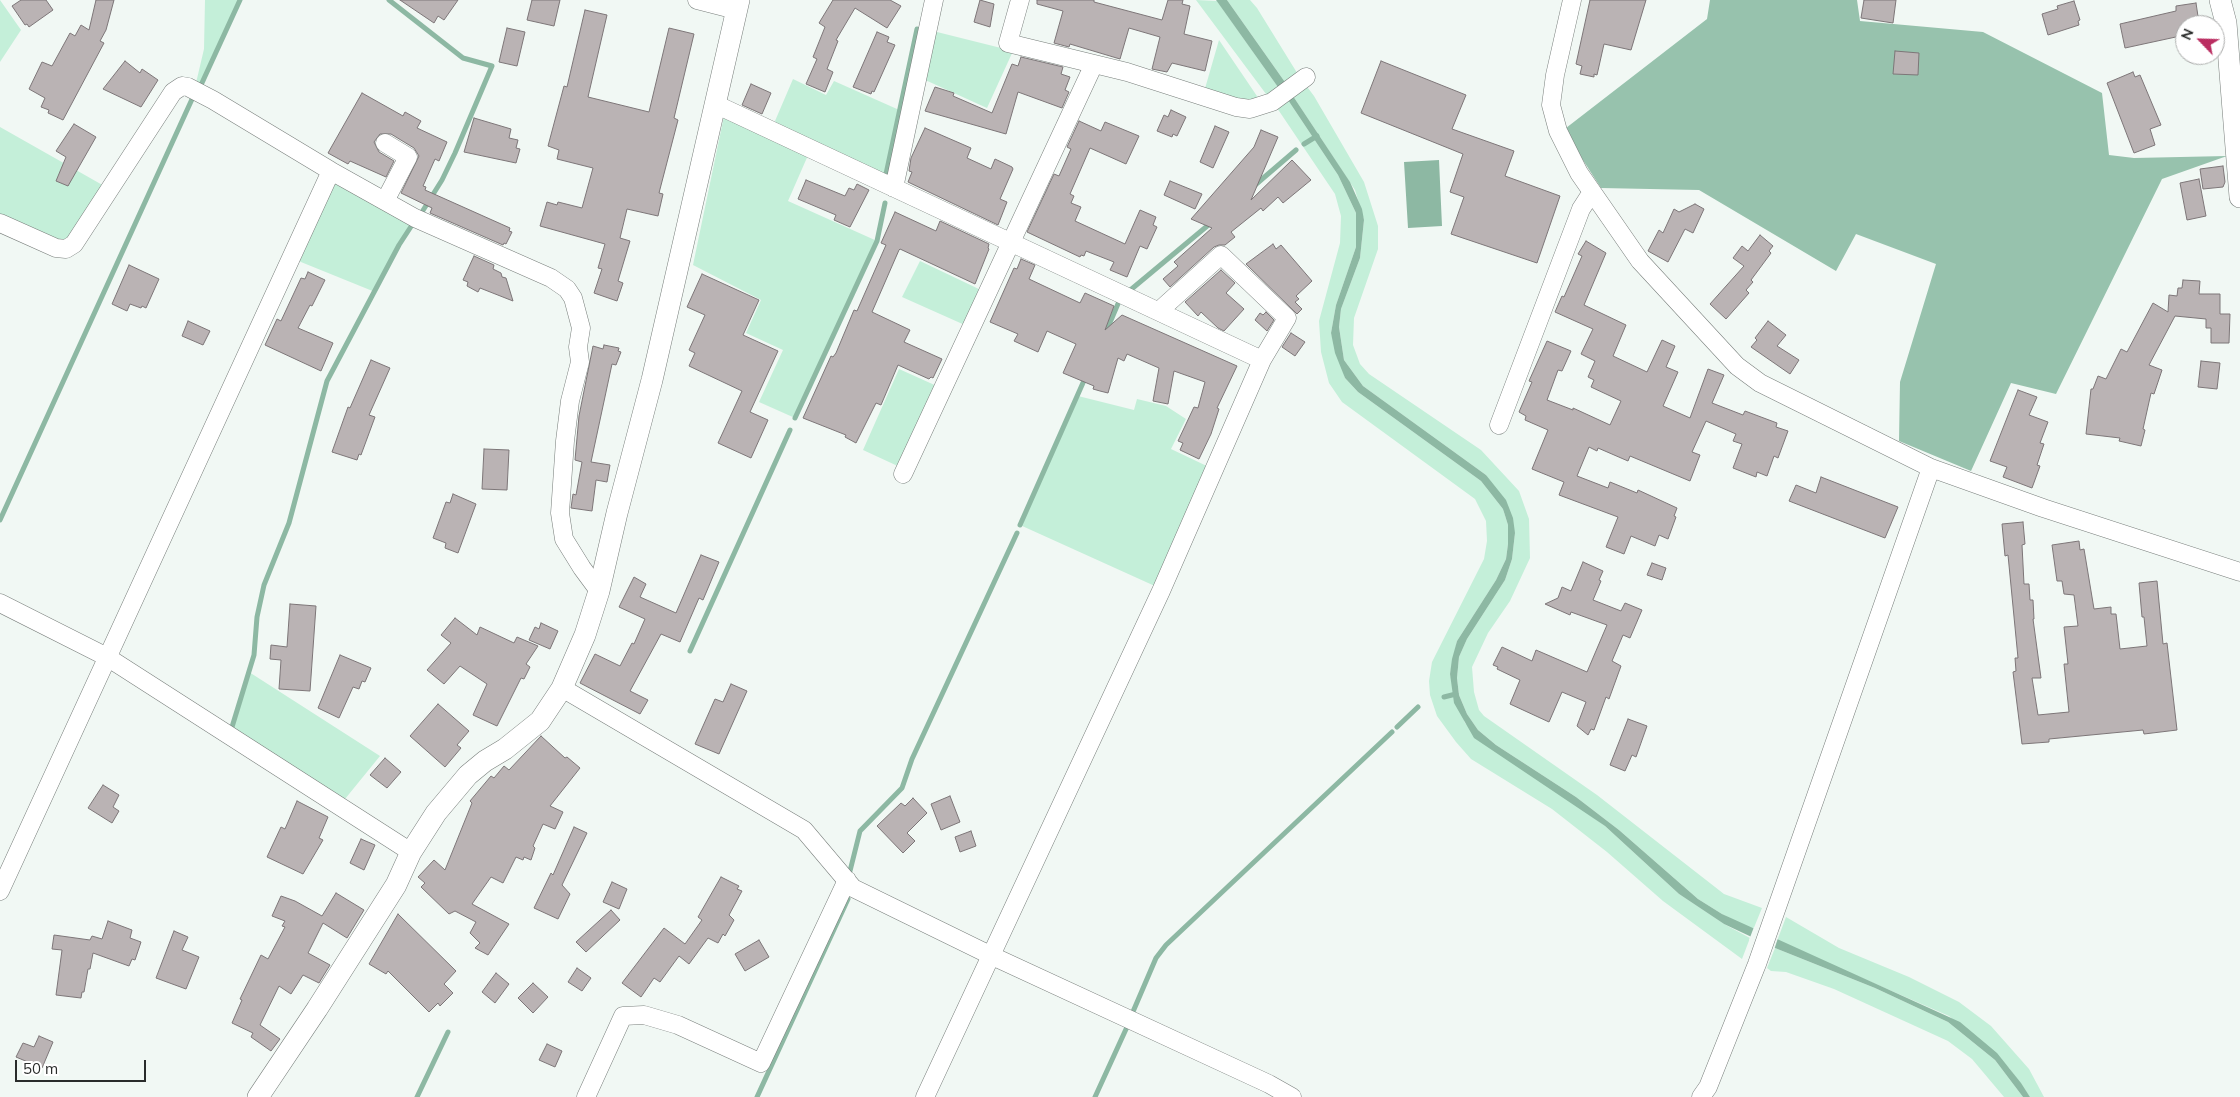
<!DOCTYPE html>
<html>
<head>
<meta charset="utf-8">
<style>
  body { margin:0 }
  #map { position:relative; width:2240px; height:1097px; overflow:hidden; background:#f1f8f4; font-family:Mulish,sans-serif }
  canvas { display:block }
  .north { position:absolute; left:2175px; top:15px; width:50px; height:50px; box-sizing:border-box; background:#fff; border:1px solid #aaabaa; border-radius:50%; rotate:294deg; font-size:14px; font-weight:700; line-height:20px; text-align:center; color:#2a2c2b }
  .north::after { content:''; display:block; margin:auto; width:18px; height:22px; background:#ba2d61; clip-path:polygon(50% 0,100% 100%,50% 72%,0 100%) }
  .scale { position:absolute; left:15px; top:1060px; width:131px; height:22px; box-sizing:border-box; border:2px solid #2a2c2b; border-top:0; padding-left:6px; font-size:15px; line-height:18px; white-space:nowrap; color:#2a2c2b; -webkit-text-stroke:4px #fff; paint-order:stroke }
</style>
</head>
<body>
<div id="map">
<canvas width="2240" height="1097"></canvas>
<div class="north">N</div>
<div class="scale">50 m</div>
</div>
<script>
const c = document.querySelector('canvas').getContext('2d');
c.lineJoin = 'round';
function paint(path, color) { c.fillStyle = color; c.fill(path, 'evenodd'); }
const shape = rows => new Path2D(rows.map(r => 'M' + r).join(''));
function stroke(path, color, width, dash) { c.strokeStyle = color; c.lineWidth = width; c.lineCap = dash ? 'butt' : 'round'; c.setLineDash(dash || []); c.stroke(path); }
const green = shape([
  [0,0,21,30,0,62],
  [205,0,240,0,201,85,196,83,204,49],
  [1196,0,1217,1,1280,90,1269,98],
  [1227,0,1250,0,1257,8,1299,76,1287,85],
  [933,31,1013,51,987,108,923,79],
  [1219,40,1261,102,1242,104,1204,92],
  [793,79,826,95,834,81,906,113,890,181,778,127,775,121],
  [1305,84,1314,96,1364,182,1378,226,1378,249,1354,318,1353,345,1360,364,1369,374,1481,450,1519,491,1529,519,1530,558,1510,601,1488,633,1472,667,1474,692,1479,710,1484,716,1597,795,1724,894,1762,908,1753,930,1722,914,1698,899,1619,830,1576,797,1496,745,1478,730,1467,714,1459,695,1457,678,1459,657,1467,639,1505,580,1512,559,1515,533,1486,475,1363,386,1344,360,1339,327,1341,309,1360,258,1364,220,1355,190,1291,93],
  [1286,97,1338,175,1356,213,1356,247,1336,305,1331,333,1345,378,1358,392,1481,481,1503,509,1508,525,1508,544,1506,559,1496,580,1457,641,1450,674,1465,723,1605,826,1679,894,1724,924,1750,938,1742,959,1663,901,1607,852,1552,809,1471,759,1456,742,1437,716,1430,695,1429,681,1432,662,1484,559,1487,541,1486,521,1475,499,1342,402,1329,383,1321,352,1319,321,1340,243,1341,216,1335,194,1275,105],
  [724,116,809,153,788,201,877,241,795,418,759,402,783,350,746,333,761,300,693,265],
  [0,127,106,187,66,246,0,218],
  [335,177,412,225,399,245,375,292,296,260],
  [920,261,983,291,967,326,902,297],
  [899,369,939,387,902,468,863,450],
  [1078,396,1134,410,1137,399,1166,406,1186,419,1171,449,1211,468,1157,587,1020,525],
  [249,672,380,756,345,799,232,727],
  [1786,917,1839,948,1909,977,1959,1002,1991,1026,2029,1069,2044,1097,2030,1097,2009,1068,1949,1016,1777,941],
  [1775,948,1875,988,1948,1022,1995,1060,2023,1097,2004,1097,1972,1059,1948,1041,1834,989,1786,972,1771,971,1767,968]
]);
const forest = shape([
  [1710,0,1857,0,1860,21,1983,32,2102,93,2109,155,2134,158,2227,156,2162,179,2056,394,2011,383,1971,471,1899,441,1900,382,1936,264,1856,234,1836,271,1699,190,1601,188,1579,154,1566,128,1707,19]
]);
const water = shape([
  [1216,0,1227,0,1287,85,1280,90],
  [1291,93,1350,182,1362,209,1364,220,1360,258,1341,309,1339,327,1344,360,1363,386,1486,475,1506,500,1513,518,1515,533,1512,559,1505,580,1467,639,1459,657,1457,678,1459,695,1467,714,1478,730,1496,745,1576,797,1619,830,1698,899,1722,914,1960,1022,1997,1053,2021,1083,2030,1097,2023,1097,1995,1060,1948,1022,1875,988,1775,948,1724,924,1679,894,1605,826,1474,738,1454,703,1450,674,1452,659,1457,641,1496,580,1506,559,1508,544,1508,525,1503,509,1481,481,1358,392,1345,378,1335,353,1331,333,1336,305,1356,247,1356,213,1338,175,1286,97],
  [1439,160,1442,226,1408,228,1404,162]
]);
const pier = shape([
  [1754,927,1778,938,1774,950,1749,940]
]);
const stream = shape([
  [389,0,463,58,492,66,455,153,442,180,422,212],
  [201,85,240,0],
  [1304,144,1317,136],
  [886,174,917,29],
  [1254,186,1296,150],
  [1128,292,1212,222],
  [1106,332,1120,299],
  [795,418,877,241,885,203],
  [0,520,193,97],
  [1020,525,1086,376],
  [690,651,790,430],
  [1444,697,1456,694],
  [232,727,254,655,257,617,264,585,289,523,327,381,399,245,412,225],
  [1397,727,1418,707],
  [849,875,860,831,902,788,912,759,1017,533],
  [1132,1014,1156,958,1166,945,1392,732],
  [417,1097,448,1032],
  [757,1097,848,899],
  [1095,1097,1127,1027]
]);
const building = shape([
  [21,0,46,0,53,10,29,27,27,24,25,25,12,6,21,0],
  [96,0,114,0,106,30,100,41,104,43,63,120,48,113,49,110,41,107,45,98,29,89,42,62,52,66,70,33,75,36,81,25,89,30,96,0],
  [400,0,458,0,444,20,438,16,434,23,400,0],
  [532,0,560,0,554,26,527,20,532,0],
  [833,0,890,0,901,6,887,28,855,8,836,40,838,41,827,69,833,72,825,92,806,84,817,59,813,57,825,27,819,23,833,0],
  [980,0,994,4,990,27,974,22,980,0],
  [1037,0,1094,0,1094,2,1162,20,1168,0,1183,0,1182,4,1190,6,1184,34,1212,41,1205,71,1172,63,1167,72,1152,69,1160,37,1129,28,1120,59,1070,44,1069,47,1054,43,1063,11,1037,4,1037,0],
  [1590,0,1646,0,1631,50,1604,44,1597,75,1594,74,1594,77,1580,74,1582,66,1576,64,1590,0],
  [1864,0,1896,0,1893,23,1861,18,1864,0],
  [2074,1,2080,20,2078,21,2079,25,2048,35,2042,14,2058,9,2057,6,2074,1],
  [2196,3,2199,23,2185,25,2185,35,2125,48,2120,24,2176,11,2176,6,2196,3],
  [585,10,607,15,588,97,649,112,669,28,694,34,674,118,678,120,659,193,663,194,658,216,627,209,620,238,630,241,618,281,623,283,617,301,594,293,602,269,598,268,605,244,540,226,547,202,557,205,558,202,582,208,593,168,557,159,559,150,548,146,564,86,567,87,585,10],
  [507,28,525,32,517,66,499,62,507,28],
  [877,32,889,37,887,42,895,45,874,92,872,91,871,94,853,87,877,32],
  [1895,51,1919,53,1918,75,1893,74,1895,51],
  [1021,57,1063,67,1061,74,1070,77,1065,90,1069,92,1062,108,1018,92,1006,134,925,111,935,87,954,93,953,96,992,113,1012,64,1018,66,1021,57],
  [125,61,140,73,142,69,158,80,141,107,103,89,125,61],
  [1381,61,1466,95,1452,129,1514,151,1505,176,1560,196,1537,263,1451,234,1464,197,1450,192,1463,154,1361,113,1381,61],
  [2133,72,2135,77,2140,75,2161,125,2150,129,2155,145,2134,153,2107,83,2133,72],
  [751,84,771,93,762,114,742,105,751,84],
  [362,93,403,116,405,112,421,121,417,128,447,142,439,161,435,159,423,186,426,187,425,190,510,228,509,231,512,232,506,244,504,243,503,245,430,213,432,208,401,193,419,156,414,148,391,134,380,134,374,142,379,152,394,161,386,177,350,161,348,164,328,153,362,93],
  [1171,110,1186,117,1177,136,1173,134,1172,137,1157,131,1164,115,1168,117,1171,110],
  [474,118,511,129,509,138,518,140,516,148,520,149,516,163,464,152,474,118],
  [1079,121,1101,131,1105,122,1139,136,1126,164,1090,148,1070,194,1074,196,1071,203,1081,207,1075,221,1125,244,1140,210,1156,217,1153,225,1157,227,1147,249,1140,246,1127,277,1110,270,1114,262,1086,251,1084,256,1081,255,1080,257,1027,232,1054,174,1059,176,1071,149,1067,147,1079,121],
  [74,124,96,137,68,186,56,181,66,157,56,151,74,124],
  [1215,126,1229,132,1213,168,1200,162,1215,126],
  [925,128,971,148,967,158,991,169,995,159,1012,167,1013,169,1000,199,1007,202,998,225,908,182,912,172,909,171,911,158,925,128],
  [1261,130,1278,137,1251,200,1292,160,1311,180,1283,203,1278,197,1263,211,1261,208,1231,232,1235,237,1225,245,1219,245,1214,247,1170,287,1163,279,1178,266,1174,262,1212,228,1191,219,1254,147,1261,130],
  [2223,166,2225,182,2223,187,2203,189,2200,169,2223,166],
  [2199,179,2206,216,2187,220,2180,183,2199,179],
  [806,180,845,196,849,188,854,190,857,184,869,190,850,227,834,220,836,215,798,199,806,180],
  [1170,181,1202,194,1195,209,1164,195,1170,181],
  [1695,204,1704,209,1693,233,1685,229,1668,262,1648,251,1659,230,1663,233,1674,209,1679,212,1695,204],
  [895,212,936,231,940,221,989,244,988,248,989,249,975,284,900,249,899,250,872,312,910,330,904,342,942,359,933,378,931,377,929,379,898,365,881,405,876,403,856,443,845,437,846,435,803,418,831,356,833,357,836,353,854,310,857,311,868,286,886,245,881,243,895,212],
  [1760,235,1773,246,1769,251,1771,253,1751,280,1753,282,1746,290,1749,293,1726,319,1710,304,1744,266,1733,258,1742,246,1748,251,1760,235],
  [1586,241,1606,253,1584,305,1626,325,1613,356,1647,372,1662,340,1675,346,1666,367,1678,372,1663,406,1690,418,1708,369,1724,375,1712,403,1743,415,1745,411,1777,423,1776,427,1788,431,1778,458,1774,456,1767,476,1757,472,1756,477,1733,468,1742,444,1733,441,1736,434,1706,421,1692,452,1700,455,1690,481,1630,456,1628,461,1598,448,1597,451,1589,447,1577,476,1608,488,1610,482,1637,493,1638,490,1677,508,1674,516,1676,517,1668,539,1659,535,1655,546,1631,536,1624,554,1606,547,1618,517,1559,495,1564,482,1532,469,1548,430,1525,420,1526,416,1519,412,1532,382,1529,381,1547,341,1571,351,1562,371,1558,370,1547,400,1573,410,1573,408,1610,425,1621,401,1591,387,1594,380,1588,377,1595,361,1581,354,1593,329,1555,312,1562,296,1564,297,1582,256,1578,254,1586,241],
  [1273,244,1276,249,1281,245,1312,281,1296,296,1299,299,1295,302,1302,309,1297,314,1246,264,1273,244],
  [474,256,494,265,493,269,501,273,502,277,506,278,513,301,480,288,478,292,467,286,468,282,463,280,474,256],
  [1021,259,1035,265,1029,279,1080,303,1085,293,1114,306,1105,330,1122,315,1237,366,1217,408,1219,409,1211,434,1199,459,1180,450,1183,443,1178,441,1194,407,1198,408,1205,382,1174,371,1168,404,1153,401,1159,368,1127,354,1124,361,1118,358,1108,393,1100,391,1093,389,1094,386,1063,373,1076,344,1047,331,1038,352,1014,341,1018,334,990,322,1014,268,1017,269,1021,259],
  [129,265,159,279,146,308,142,306,141,308,130,304,127,311,112,304,129,265],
  [1221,270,1235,283,1226,293,1244,309,1224,331,1218,328,1201,312,1198,316,1185,302,1221,270],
  [308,272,325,280,312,306,310,305,298,328,333,343,321,371,265,345,277,319,281,321,301,278,305,279,308,272],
  [702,274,759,300,743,335,778,351,750,412,768,420,751,458,718,443,742,391,689,366,695,353,689,350,705,315,687,307,702,274],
  [2183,280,2200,281,2199,294,2220,294,2220,314,2230,314,2229,343,2211,343,2211,328,2206,328,2206,319,2175,316,2149,365,2162,370,2154,394,2151,393,2143,429,2145,430,2141,446,2119,441,2120,438,2086,434,2091,389,2093,389,2098,376,2106,379,2121,349,2127,352,2153,303,2168,312,2169,295,2177,296,2178,288,2182,288,2183,280],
  [1266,312,1274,320,1267,331,1255,320,1260,313,1263,315,1266,312],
  [188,321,210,331,203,345,182,336,188,321],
  [1768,321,1786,335,1777,346,1799,360,1790,374,1751,347,1757,340,1755,338,1768,321],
  [1291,333,1305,342,1295,356,1282,347,1291,333],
  [604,345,619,348,618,351,621,352,616,365,612,364,591,462,610,465,607,482,596,480,592,511,571,508,573,494,576,495,582,462,575,460,579,416,593,346,603,349,604,345],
  [371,360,390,368,369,415,375,417,361,455,359,454,357,460,332,452,348,407,350,408,371,360],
  [2201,361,2220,363,2217,389,2198,387,2201,361],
  [2018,390,2037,397,2029,415,2048,422,2040,443,2044,444,2037,465,2040,466,2032,488,2003,477,2007,467,1990,461,2018,390],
  [484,449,509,450,507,490,482,489,484,449],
  [1821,477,1898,507,1885,538,1789,501,1796,485,1816,493,1821,477],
  [453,494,476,504,458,553,445,548,446,543,433,538,446,502,450,503,453,494],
  [2023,522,2025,544,2022,545,2024,584,2029,584,2030,600,2033,600,2034,619,2033,619,2041,678,2032,678,2038,715,2069,712,2064,664,2068,664,2064,627,2078,626,2074,595,2064,594,2062,581,2057,581,2052,545,2079,541,2080,550,2084,549,2094,609,2111,607,2111,614,2116,614,2120,649,2147,646,2144,617,2142,617,2139,583,2157,581,2163,644,2167,643,2177,730,2144,734,2143,730,2049,739,2049,742,2022,744,2013,672,2016,671,2015,658,2018,658,2008,555,2005,556,2002,524,2023,522],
  [701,555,719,562,703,600,699,598,680,642,661,634,630,691,648,700,640,714,580,683,595,654,620,666,632,643,634,644,645,619,619,607,634,577,646,584,640,597,676,613,701,555],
  [1583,562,1603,571,1599,580,1601,581,1593,600,1621,611,1625,603,1642,610,1630,638,1623,635,1612,661,1621,666,1609,699,1606,697,1594,730,1591,729,1588,735,1577,726,1586,702,1562,692,1549,722,1510,704,1520,680,1497,669,1498,667,1493,665,1502,647,1532,661,1536,650,1587,672,1607,625,1571,612,1570,615,1545,604,1558,598,1562,587,1571,591,1583,562],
  [1652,563,1666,568,1662,580,1647,575,1652,563],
  [290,604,316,606,310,691,279,689,281,660,270,659,271,645,287,647,290,604],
  [455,618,477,635,480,627,514,643,517,637,538,646,526,664,530,667,524,679,521,678,497,726,473,715,487,684,460,666,444,684,427,670,451,643,441,635,455,618],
  [541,623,558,631,550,649,529,640,535,627,539,629,541,623],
  [340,655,371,668,365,682,362,681,359,689,353,687,339,718,318,708,340,655],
  [731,684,747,691,719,754,695,744,715,699,723,702,731,684],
  [438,704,469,731,457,745,461,748,445,767,410,736,438,704],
  [1628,719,1647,726,1636,757,1632,755,1625,771,1610,765,1628,719],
  [541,736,565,758,567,757,580,768,550,806,563,812,555,829,543,824,533,846,535,848,531,860,524,857,523,860,516,857,503,883,491,877,472,904,509,924,488,955,475,948,480,943,470,933,476,922,455,911,449,914,421,887,425,883,418,877,434,860,445,870,472,803,470,801,491,776,494,778,504,766,509,770,541,736],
  [385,758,401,772,387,788,370,775,385,758],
  [103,785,119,795,113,807,119,811,112,823,88,808,103,785],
  [950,796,960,822,941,830,931,804,950,796],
  [913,798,927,813,907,833,915,841,903,853,877,826,901,803,905,806,913,798],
  [297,801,328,817,319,838,323,840,303,874,267,857,281,827,285,829,297,801],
  [574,827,587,833,562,885,570,894,558,919,534,908,551,873,553,875,574,827],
  [971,831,976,846,960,852,955,837,971,831],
  [361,839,375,845,364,870,350,863,361,839],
  [721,877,739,886,737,889,742,891,729,915,734,920,725,936,723,934,718,943,708,938,689,964,679,956,660,982,654,978,641,997,622,983,664,928,685,944,702,920,698,917,721,877],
  [612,882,627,889,619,909,603,902,612,882],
  [336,893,364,910,347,938,323,923,308,953,330,965,319,983,303,975,291,994,279,986,260,1025,280,1039,271,1051,251,1037,253,1033,232,1023,242,1000,240,999,261,955,268,959,285,927,282,926,285,921,272,916,281,896,295,901,322,916,336,893],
  [611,910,620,920,586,952,576,942,611,910],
  [398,914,456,971,444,984,453,993,440,1006,438,1003,429,1012,388,971,386,974,369,964,398,914],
  [108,921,132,930,130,938,141,942,135,960,132,959,129,966,93,953,90,969,88,969,84,992,82,992,81,998,56,995,62,950,52,949,54,935,90,940,92,936,102,939,108,921],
  [174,931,188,937,182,950,199,957,186,989,156,978,174,931],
  [759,940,769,957,745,971,735,954,759,940],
  [577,968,591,978,582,991,568,982,577,968],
  [496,973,509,984,495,1003,482,992,496,973],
  [533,983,548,997,533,1013,518,998,533,983],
  [39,1036,53,1042,42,1068,16,1057,23,1043,34,1047,39,1036],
  [547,1044,562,1051,555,1067,539,1060,547,1044]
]);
const minor = shape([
  [697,0,736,10],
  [1020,0,1008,43,1127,72,1236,107,1250,109,1272,102,1306,77],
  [1572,0,1555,75,1551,105,1558,131,1579,173,1640,261,1737,366,1760,383,1931,468,2043,508,2240,572],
  [715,104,1262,360],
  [894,188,934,0],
  [385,201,408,157,385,143],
  [0,223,56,248,66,249,74,244,173,92,182,86,188,87,213,100,331,171,415,218,551,278,567,289,573,298,581,328,578,347,580,362,570,401,565,441,560,513,564,539,582,568,599,591],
  [1499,425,1581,209,1592,192],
  [903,474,1094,64],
  [0,603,107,657,411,852],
  [562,688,804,830,853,888,990,955,1269,1084,1292,1097],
  [0,891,331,171],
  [586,1097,623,1016,644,1015,678,1025,761,1063,847,880],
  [925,1097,1161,591,1262,360,1287,318,1221,255,1159,311],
  [1701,1097,1708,1087,1757,964,1931,468]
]);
const tertiary = shape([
  [2220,0,2226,23,2240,197],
  [258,1097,317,1009,396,885,411,852,436,813,468,775,485,761,505,749,540,721,562,688,585,635,599,591,617,513,652,380,739,0]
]);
paint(green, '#c4efd9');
paint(forest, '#97c2ad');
paint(water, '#8db8a3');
paint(pier, '#f1f8f4');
stroke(stream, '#8db8a3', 5);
paint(building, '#bab3b4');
stroke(building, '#7d7678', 1);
stroke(minor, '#797f7c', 19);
stroke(tertiary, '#797f7c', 22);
stroke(minor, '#fff', 18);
stroke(tertiary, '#fff', 21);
</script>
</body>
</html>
